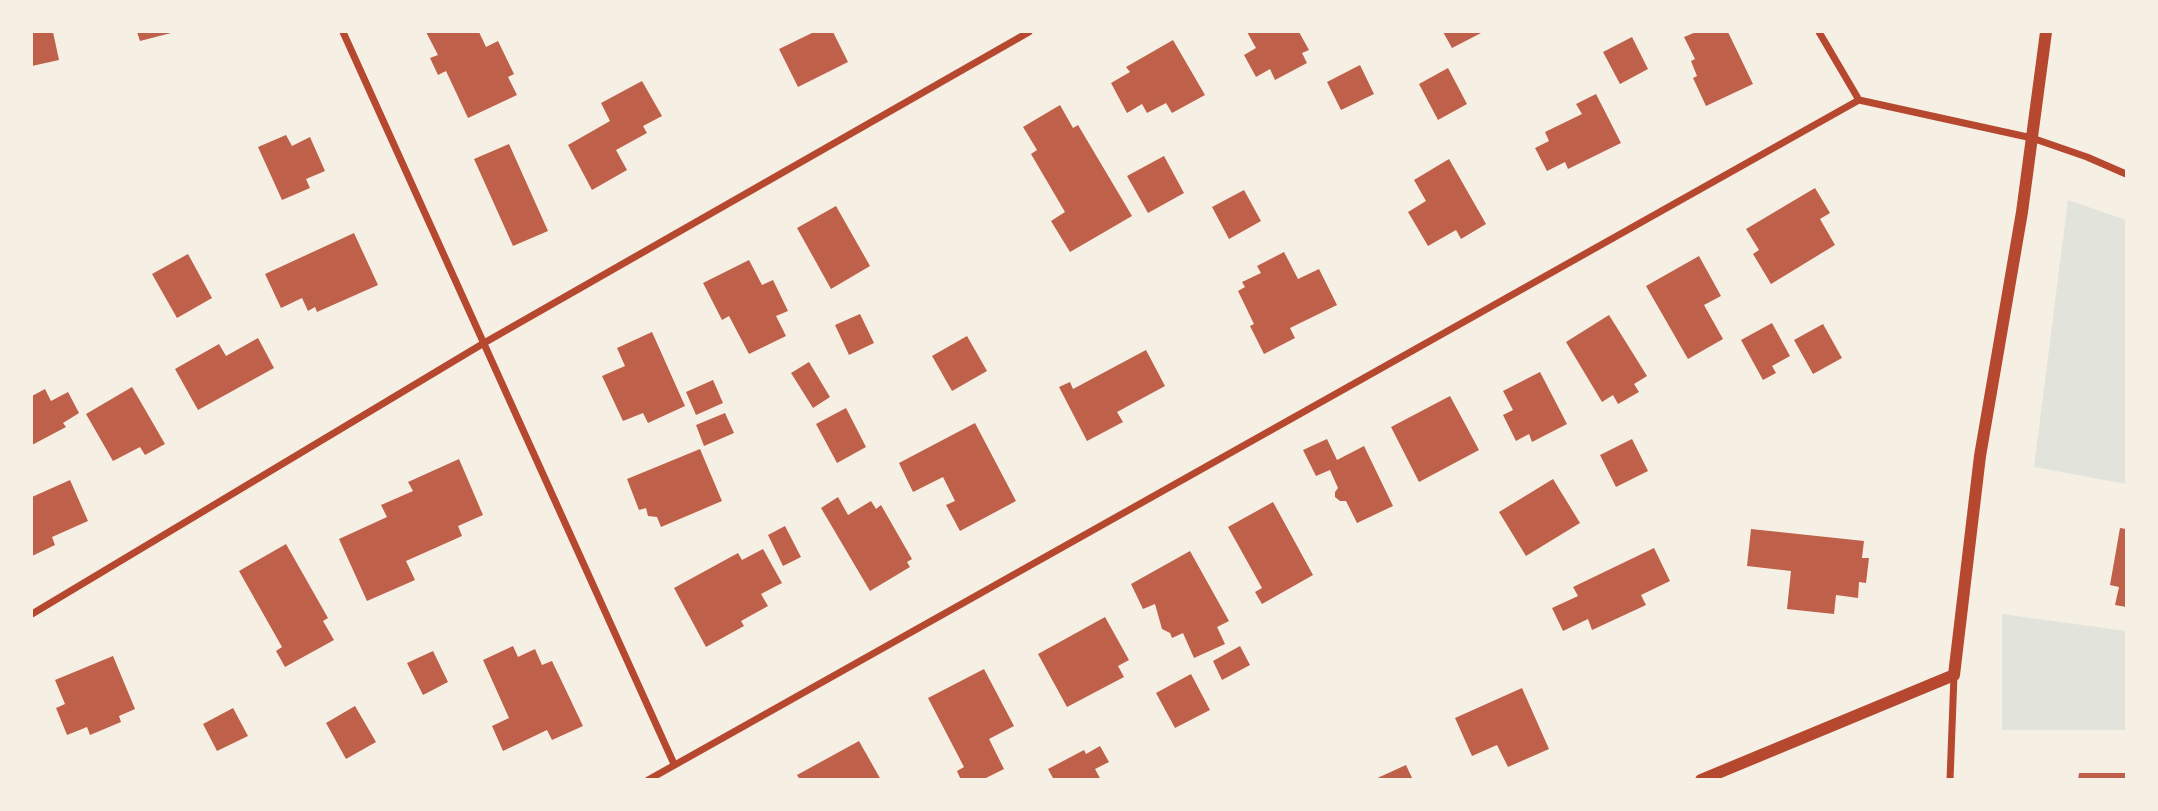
<!DOCTYPE html>
<html>
<head>
<meta charset="utf-8">
<style>
  body { margin:0 }
  #map { position:relative; width:2158px; height:811px; overflow:hidden; background:#f6efe4; font-family:"Noto Sans",sans-serif }
  canvas { display:block }
  .frame { position:absolute; inset:0; border:33px solid #f6efe4; pointer-events:none }
</style>
</head>
<body>
<div id="map">
<canvas width="2158" height="811"></canvas>
<div class="frame"></div>
</div>
<script>
const c = document.querySelector('canvas').getContext('2d');
c.lineJoin = 'round';
function paint(path, color) { c.fillStyle = color; c.fill(path, 'evenodd'); }
const shape = rows => new Path2D(rows.map(r => 'M' + r).join(''));
function stroke(path, color, width, dash) { c.strokeStyle = color; c.lineWidth = width; c.lineCap = dash ? 'butt' : 'round'; c.setLineDash(dash || []); c.stroke(path); }
const green = shape([
  [2068,200,2126,220,2126,484,2034,467],
  [2002,614,2126,631,2126,730,2002,730]
]);
const building = shape([
  [32,32,53,32,59,60,32,66],
  [137,32,175,32,140,41],
  [426,32,479,32,486,47,498,41,514,74,508,77,517,95,468,118,446,71,438,75,430,58,438,55],
  [814,32,833,32,848,62,798,87,779,49],
  [1247,32,1299,32,1309,50,1302,53,1307,63,1275,80,1270,69,1256,77,1244,55,1256,48],
  [1443,32,1483,32,1452,48],
  [1696,32,1728,32,1753,84,1706,106,1693,78,1697,76,1691,61,1695,59,1684,37],
  [1632,37,1648,69,1620,84,1603,52],
  [1173,40,1205,95,1172,113,1166,103,1147,113,1142,104,1127,113,1111,83,1130,72,1126,67],
  [1360,65,1374,94,1341,110,1327,82],
  [1448,68,1467,104,1438,120,1419,84],
  [642,81,662,116,643,126,647,133,616,150,627,170,592,190,568,145,610,121,601,103],
  [1596,94,1621,143,1568,169,1565,162,1547,171,1535,148,1549,141,1545,132,1582,114,1576,104],
  [1060,105,1073,128,1078,125,1132,216,1070,252,1051,221,1065,212,1031,154,1037,150,1023,127],
  [286,135,292,146,310,137,325,171,306,179,310,188,282,200,258,147],
  [509,144,548,231,513,246,474,159],
  [1164,156,1184,193,1148,213,1127,176],
  [1449,159,1486,224,1461,239,1456,230,1428,246,1408,212,1426,201,1414,180],
  [1815,188,1830,213,1820,219,1835,245,1771,284,1753,254,1759,250,1746,229],
  [1244,190,1261,221,1229,239,1212,207],
  [836,206,870,266,831,289,797,228],
  [354,233,378,285,317,312,315,307,308,311,302,298,281,308,265,274],
  [1284,252,1298,279,1319,269,1337,305,1290,328,1295,338,1264,354,1250,326,1254,324,1238,291,1245,287,1242,282,1261,273,1257,266],
  [188,254,212,298,177,318,152,274],
  [1699,256,1721,296,1704,305,1723,339,1688,359,1646,286],
  [749,260,762,285,773,280,788,311,776,316,786,336,749,354,729,316,722,320,703,283],
  [860,314,874,343,849,355,835,325],
  [1609,315,1647,376,1634,384,1639,392,1618,404,1613,395,1602,402,1566,342],
  [1772,323,1790,356,1772,366,1776,373,1763,380,1741,340],
  [1823,324,1842,358,1813,374,1794,340],
  [652,332,685,406,648,423,643,413,623,421,602,376,625,366,617,348],
  [967,336,987,371,952,391,932,356],
  [258,338,274,368,198,410,175,369,219,344,226,356],
  [1146,350,1165,386,1117,412,1123,422,1087,441,1059,387,1070,382,1073,389],
  [809,362,830,397,813,408,791,373],
  [1540,372,1567,424,1532,442,1529,434,1516,441,1503,415,1513,410,1503,391],
  [713,380,723,403,696,415,686,392],
  [132,387,165,444,145,455,140,447,113,461,86,414],
  [45,389,51,401,68,392,79,413,63,423,66,427,32,445,32,396],
  [1450,396,1479,450,1419,482,1391,427],
  [846,408,866,447,837,463,816,424],
  [725,413,734,433,704,446,696,425],
  [975,423,1016,501,960,531,946,505,955,501,943,477,913,492,899,463],
  [1327,439,1337,460,1364,446,1393,506,1357,523,1346,501,1340,501,1335,497,1335,492,1338,488,1330,470,1316,476,1303,450],
  [1632,439,1648,471,1616,487,1600,455],
  [700,449,722,501,661,527,657,517,648,516,646,508,639,510,627,479],
  [459,459,483,515,458,526,462,536,406,561,415,580,367,601,339,539,387,517,381,505,413,491,408,482],
  [1553,479,1580,523,1526,556,1499,512],
  [70,480,88,521,52,537,55,545,32,556,32,497],
  [838,497,848,515,871,501,876,509,881,505,912,559,907,562,910,567,870,591,821,508],
  [1273,502,1313,575,1262,604,1255,592,1262,588,1228,527],
  [785,526,801,557,783,566,768,535],
  [2120,528,2126,529,2126,607,2115,605,2119,587,2110,585],
  [1751,529,1864,541,1862,558,1869,558,1866,583,1859,582,1858,598,1836,595,1834,614,1787,609,1791,571,1747,566],
  [286,544,328,618,323,621,334,640,285,667,276,651,282,647,239,571],
  [1654,548,1670,581,1641,595,1646,605,1592,630,1588,619,1563,631,1552,608,1578,596,1573,587],
  [763,549,782,583,761,594,768,606,741,621,744,626,706,647,674,588,738,553,742,560],
  [1190,551,1229,621,1217,627,1225,644,1194,658,1183,633,1172,638,1170,633,1162,629,1155,604,1143,609,1131,584],
  [1105,617,1129,660,1118,666,1124,677,1067,707,1038,654],
  [513,646,518,657,535,649,542,665,552,661,583,726,552,740,547,730,503,751,492,726,509,718,483,660],
  [1240,646,1250,665,1222,680,1213,661],
  [433,651,448,682,423,695,407,663],
  [113,656,135,709,119,716,121,722,90,735,87,727,67,735,56,708,65,704,55,680],
  [984,669,1014,726,989,739,1004,769,982,780,961,780,957,771,964,767,928,698],
  [1191,674,1210,710,1175,728,1156,693],
  [1522,688,1549,749,1508,767,1497,745,1472,756,1455,718],
  [355,706,376,742,346,759,326,723],
  [233,708,248,736,217,751,203,724],
  [859,741,881,780,800,780,797,775],
  [1100,746,1109,762,1095,769,1101,780,1054,780,1048,769,1084,750,1086,754],
  [1406,765,1413,780,1373,780],
  [2079,773,2126,773,2126,780,2078,780]
]);
const minor = shape([
  [343,32,674,764],
  [1819,32,1859,100],
  [32,614,484,343,1029,32],
  [648,780,1859,100,2032,138,2087,157,2126,174],
  [1950,780,1954,675]
]);
const tertiary = shape([
  [1701,780,1954,675,1980,456,2022,212,2046,32]
]);
paint(green, '#e2e4dc');
paint(building, '#bf614a');
stroke(minor, '#b5482f', 7);
stroke(tertiary, '#b5482f', 12);
</script>
</body>
</html>
